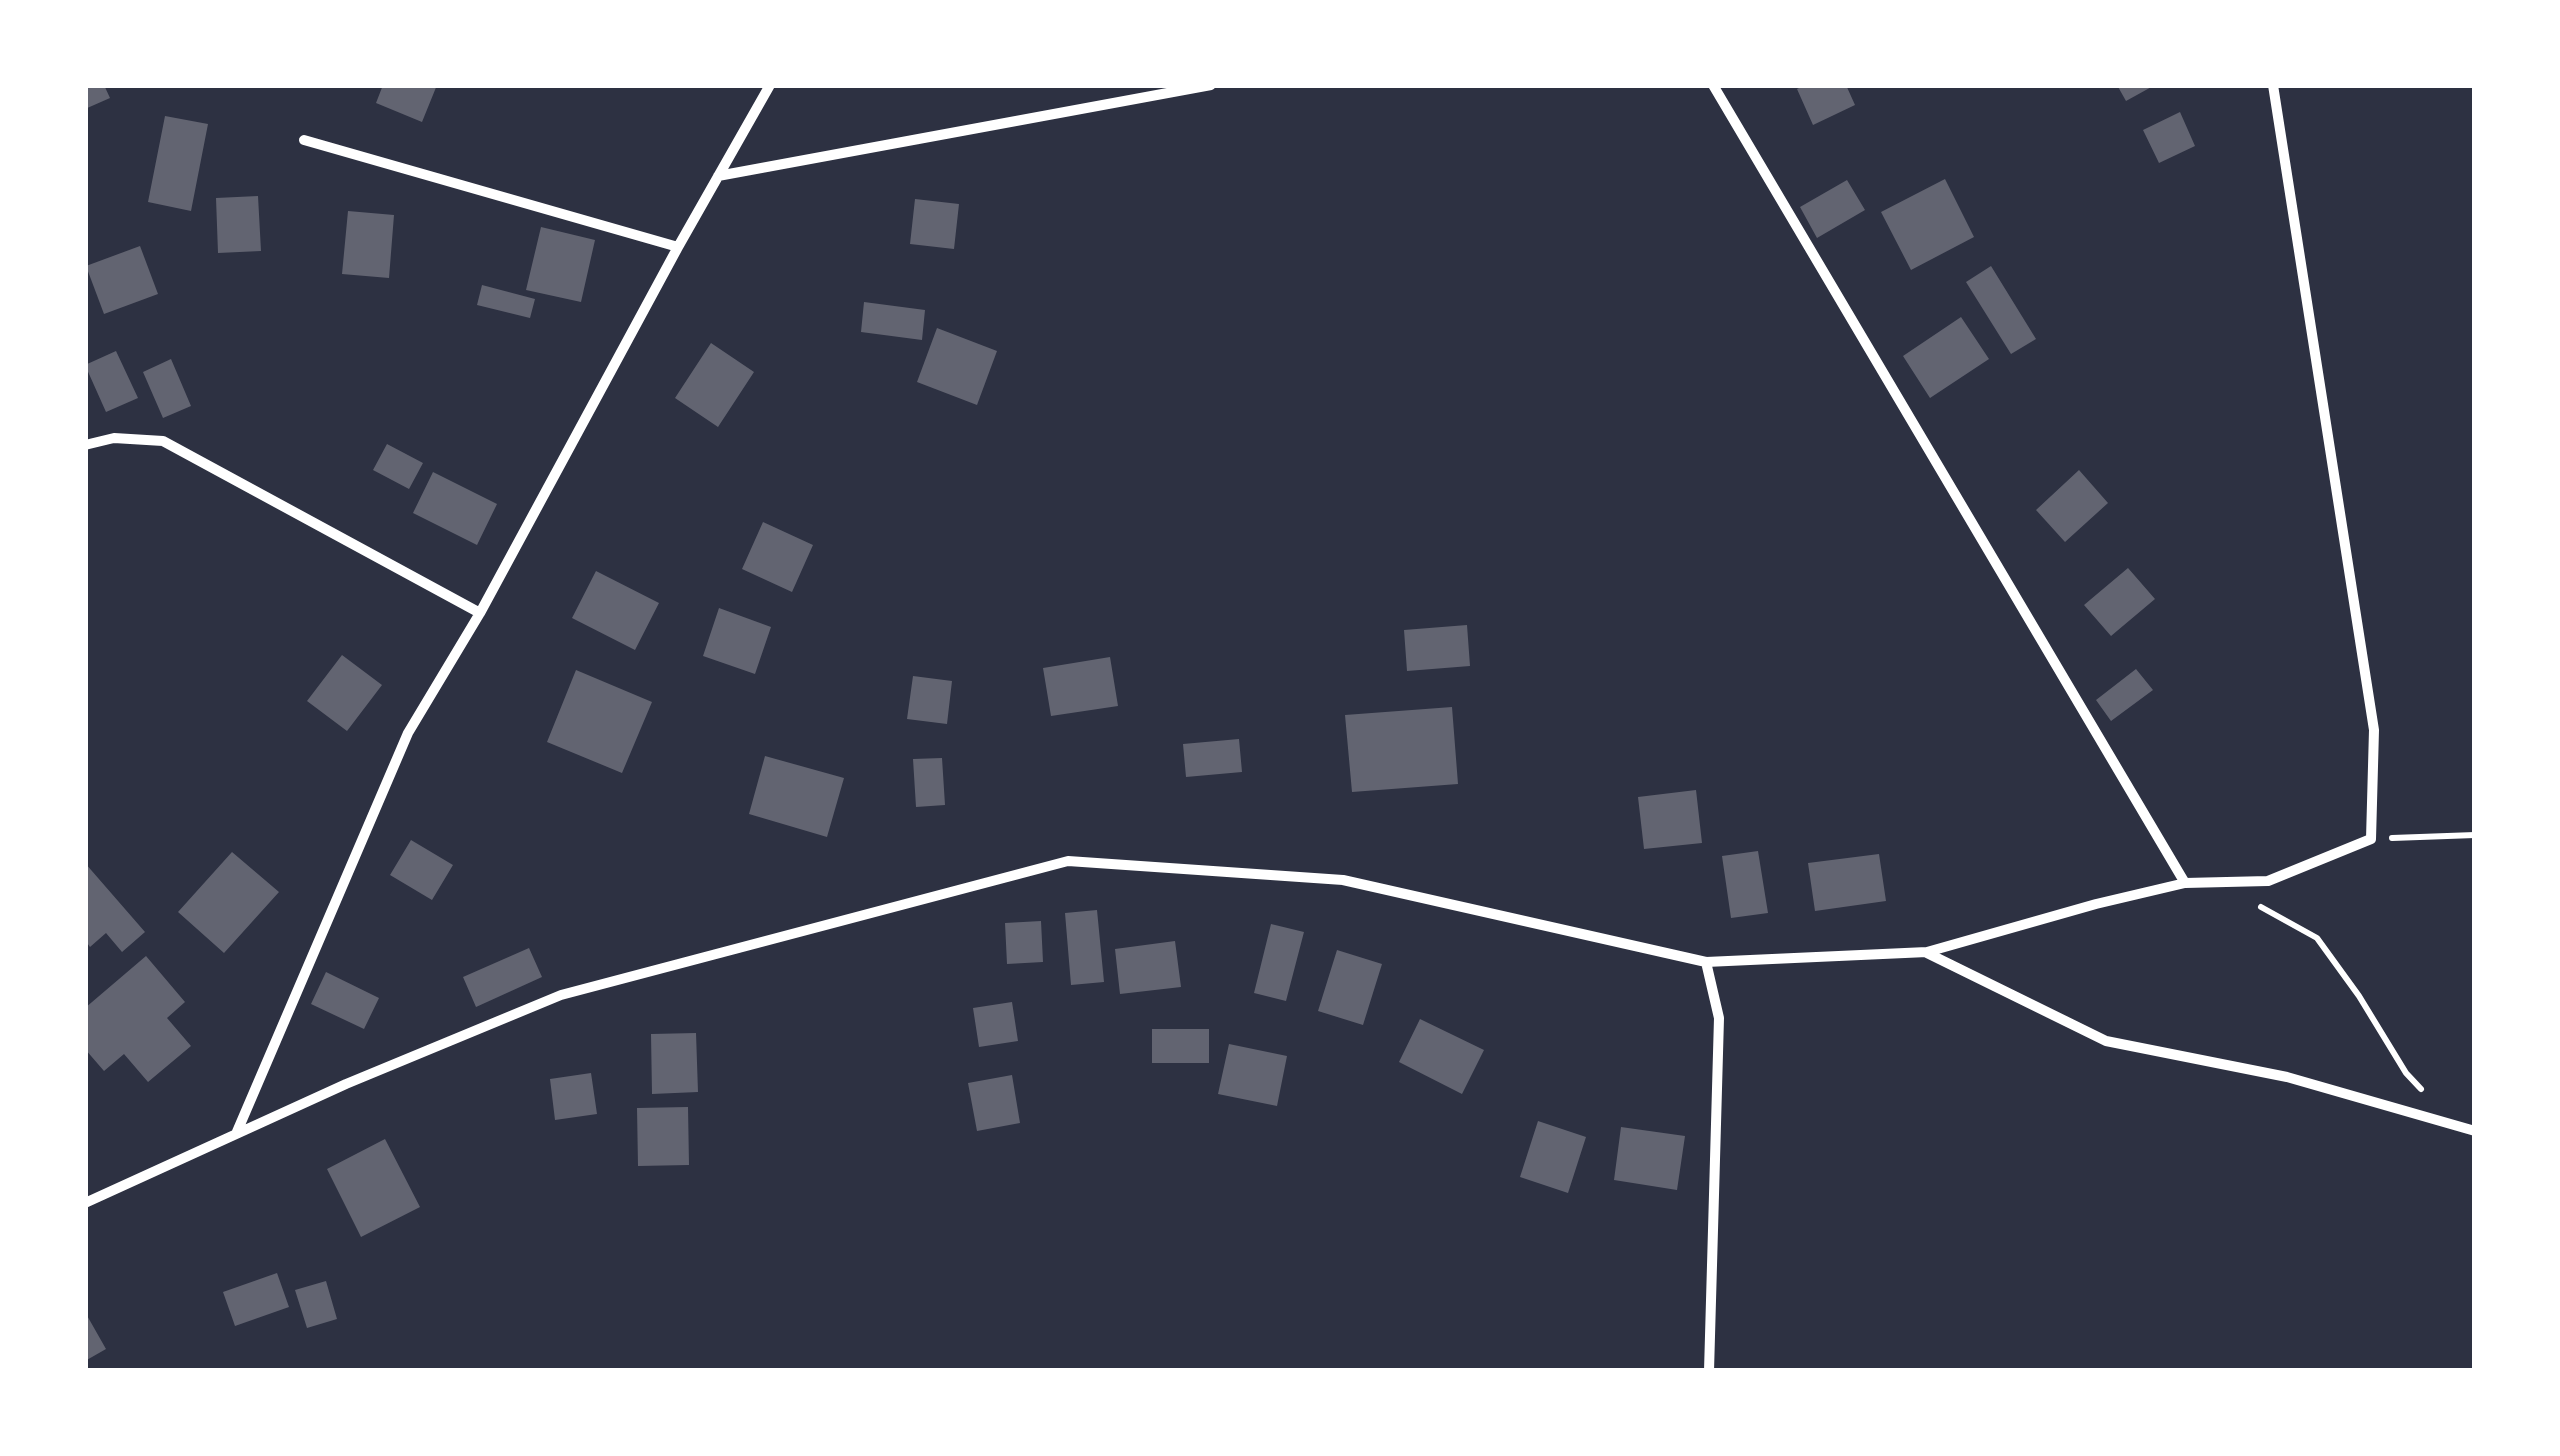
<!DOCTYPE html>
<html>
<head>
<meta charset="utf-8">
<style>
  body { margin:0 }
  #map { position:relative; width:2560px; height:1456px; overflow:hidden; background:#2d3142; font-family:"Libre Baskerville",serif }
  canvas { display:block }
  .frame { position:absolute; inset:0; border:88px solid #fff; pointer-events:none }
</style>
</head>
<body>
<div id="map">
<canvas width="2560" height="1456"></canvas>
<div class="frame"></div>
</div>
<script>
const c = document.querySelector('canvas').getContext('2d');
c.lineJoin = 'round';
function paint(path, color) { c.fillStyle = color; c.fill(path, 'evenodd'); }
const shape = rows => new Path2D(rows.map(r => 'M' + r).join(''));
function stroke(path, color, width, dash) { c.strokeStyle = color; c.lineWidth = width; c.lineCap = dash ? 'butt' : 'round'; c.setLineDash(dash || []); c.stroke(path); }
const building = shape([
  [85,85,104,85,110,98,85,109],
  [383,85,437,85,422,122,376,103],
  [1805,85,1846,85,1855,105,1813,125,1797,89],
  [2117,85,2155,85,2126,101],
  [2180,112,2195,146,2159,163,2143,130],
  [165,116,208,124,191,211,148,202],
  [1945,179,1974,237,1911,270,1881,212],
  [1847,180,1865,210,1817,238,1800,207],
  [258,196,261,251,218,253,216,198],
  [915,199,959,204,954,249,910,244],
  [348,211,394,215,389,278,342,274],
  [541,227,595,240,581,302,526,290],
  [140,246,158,294,104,314,86,266],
  [1991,266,2036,339,2011,354,1966,282],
  [482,285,535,299,530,318,477,305],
  [864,302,925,310,922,340,861,332],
  [1961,317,1989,359,1930,398,1903,356],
  [937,328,997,351,977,405,917,382],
  [711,343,754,372,718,427,675,398],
  [116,351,138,398,106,412,85,365],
  [171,359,191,406,163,418,143,372],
  [387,444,423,463,409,489,373,470],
  [2079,470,2108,503,2065,542,2036,510],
  [433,472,497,504,477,545,413,513],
  [763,522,813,545,792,592,742,569],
  [2128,568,2155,599,2111,636,2084,605],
  [596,571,659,603,635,650,572,618],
  [719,608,771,627,755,674,703,656],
  [1467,625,1470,666,1407,671,1404,630],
  [342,655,382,685,347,731,307,701],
  [1110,657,1118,706,1051,716,1043,668],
  [2136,669,2153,690,2111,721,2096,700],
  [576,670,652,702,622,773,547,742],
  [913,676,952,681,947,724,907,719],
  [1452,707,1458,784,1352,792,1345,715],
  [1239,739,1242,772,1186,777,1183,744],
  [765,756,844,778,827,837,749,814],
  [942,758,945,805,916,807,913,759],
  [1696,790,1702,843,1644,849,1638,797],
  [411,840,453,865,432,900,390,875],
  [1758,851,1768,913,1731,918,1722,856],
  [232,852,279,892,224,953,178,912],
  [1879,854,1886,901,1815,911,1808,863],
  [85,863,145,932,122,952,106,933,90,947,85,940],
  [1097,910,1104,982,1071,985,1065,913],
  [1041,921,1043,962,1007,964,1005,923],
  [1271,924,1304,932,1286,1001,1254,993],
  [1175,941,1181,987,1120,994,1115,949],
  [529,948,542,977,476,1007,463,977],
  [1337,950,1382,964,1363,1025,1318,1011],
  [146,956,185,1002,167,1018,191,1046,148,1082,124,1054,104,1071,85,1049,85,1008],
  [326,972,379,998,364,1029,311,1004],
  [1012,1002,1018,1041,979,1047,973,1008],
  [1420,1019,1484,1050,1462,1094,1399,1062],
  [1152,1029,1209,1029,1209,1063,1152,1063],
  [696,1033,698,1092,652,1094,651,1034],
  [1229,1044,1287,1056,1277,1106,1218,1094],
  [591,1073,597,1114,555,1120,550,1079],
  [1012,1075,1020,1123,977,1131,968,1083],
  [688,1107,689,1165,638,1166,637,1108],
  [1538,1121,1586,1137,1568,1193,1520,1177],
  [1621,1127,1685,1136,1677,1190,1614,1180],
  [385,1139,420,1207,361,1237,327,1169],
  [277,1273,289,1307,235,1326,223,1292],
  [326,1281,337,1319,307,1328,295,1290],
  [85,1312,106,1349,85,1361]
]);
const path = shape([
  [2392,838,2475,835],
  [2261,907,2317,938,2359,996,2406,1073,2421,1089]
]);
const minor = shape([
  [1713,85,2185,883],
  [304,140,678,247],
  [718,176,1211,85],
  [85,445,114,438,163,441,480,613],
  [1927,953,2106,1041,2287,1077,2475,1131],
  [1706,962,1719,1018,1709,1371],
  [236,1134,408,733,480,613,678,247,770,85],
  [85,1203,346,1084,561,995,1068,861,1343,880,1706,962,1927,952,2096,904,2185,883,2268,881,2371,839,2374,730,2273,85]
]);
paint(building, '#626471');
stroke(path, '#fff', 6);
stroke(minor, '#fff', 10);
</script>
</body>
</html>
